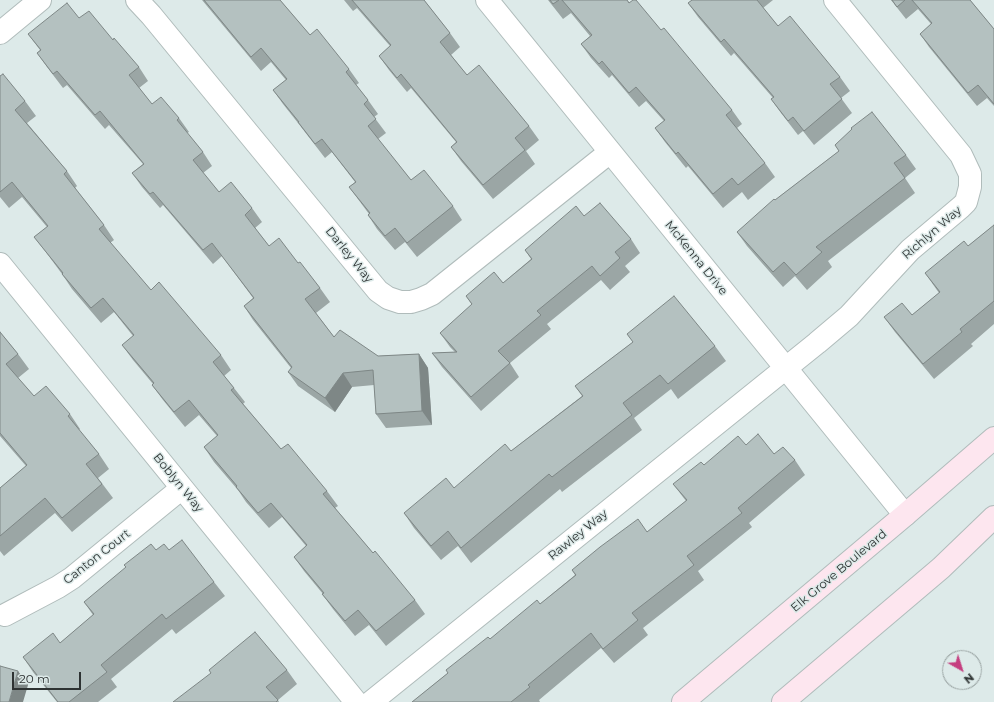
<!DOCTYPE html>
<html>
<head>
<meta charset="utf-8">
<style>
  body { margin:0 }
  #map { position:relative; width:994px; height:702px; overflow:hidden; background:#ddeae9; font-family:Montserrat,sans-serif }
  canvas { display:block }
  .north { position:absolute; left:942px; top:650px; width:40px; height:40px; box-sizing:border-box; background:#ddeae9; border:1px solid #97a1a0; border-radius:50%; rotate:141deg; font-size:11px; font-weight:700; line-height:16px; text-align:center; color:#2e3333 }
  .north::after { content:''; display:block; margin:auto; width:14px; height:18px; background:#c53f80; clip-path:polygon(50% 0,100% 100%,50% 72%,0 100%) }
  .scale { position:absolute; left:12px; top:672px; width:69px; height:18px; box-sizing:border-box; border:2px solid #2e3333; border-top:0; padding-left:5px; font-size:12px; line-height:14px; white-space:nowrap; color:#2e3333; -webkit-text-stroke:3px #ddeae9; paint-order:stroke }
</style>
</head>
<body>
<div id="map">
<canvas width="994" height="702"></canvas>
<div class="north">N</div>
<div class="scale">20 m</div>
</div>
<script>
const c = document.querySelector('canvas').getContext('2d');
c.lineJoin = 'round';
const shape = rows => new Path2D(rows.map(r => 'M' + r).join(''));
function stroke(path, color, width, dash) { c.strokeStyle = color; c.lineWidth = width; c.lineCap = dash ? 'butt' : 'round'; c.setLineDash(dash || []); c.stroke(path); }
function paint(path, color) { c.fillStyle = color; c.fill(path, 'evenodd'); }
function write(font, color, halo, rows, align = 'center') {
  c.font = font + ' Montserrat,sans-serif'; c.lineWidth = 3; c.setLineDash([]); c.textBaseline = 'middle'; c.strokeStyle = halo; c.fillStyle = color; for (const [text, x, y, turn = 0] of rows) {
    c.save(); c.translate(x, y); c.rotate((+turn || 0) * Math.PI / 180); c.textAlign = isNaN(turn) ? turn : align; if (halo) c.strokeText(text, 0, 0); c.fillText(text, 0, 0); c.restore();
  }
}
const street = shape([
  [137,0,151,15,378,291,388,298,400,302,411,302,421,299,432,294,610,152],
  [487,0,905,515],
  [0,33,40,0],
  [0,264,356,702],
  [5,615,58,587,72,578,182,488],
  [371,702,817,343,849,316,910,250,961,207,966,202,970,187,970,174,961,155,835,0]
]);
const secondary = shape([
  [683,702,905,515,994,438],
  [783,702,941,568,994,517]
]);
const wall = shape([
  [202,0,280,0,310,35,349,69,359,83,356,85,368,100,378,114,374,117,386,133,378,139,411,180,453,206,462,220,417,257,405,242,395,250,377,229,368,215,369,214,349,187,355,182,332,152,325,158,308,136,298,123,283,104,273,90,286,80,271,62,261,71],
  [344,0,424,0,450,33,460,47,451,55,467,75,529,126,539,140,526,151,535,164,493,199,461,161,451,147,456,142,411,88,407,92,389,70,379,56,390,46,357,8,353,11],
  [548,0,627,0,732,110,742,124,737,128,765,163,775,177,748,200,742,192,723,208,688,166,686,168,665,142,655,128,664,121,646,101,639,107,612,75,609,78,591,58,581,44,590,36,571,13,563,19],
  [692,0,773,0,763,8,778,26,840,77,850,91,841,98,852,113,814,145,803,131,798,135,781,113,771,99,773,98,734,53,731,56,698,17,688,3],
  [891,0,970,0,994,29,994,106,987,98,977,106,929,47,920,34,931,24,918,9,906,19],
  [79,18,113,40,139,67,148,81,139,88,152,104,179,118,189,132,187,133,203,152,212,166,203,173,219,192,252,208,262,222,255,228,269,246,298,263,320,288,330,302,316,313,334,337,378,356,419,354,428,368,432,425,386,428,376,414,374,385,352,387,335,412,298,386,288,372,291,368,253,320,244,306,253,298,222,256,213,264,163,205,160,208,142,187,132,173,143,164,109,125,105,129,67,85,63,88,47,67,37,53,40,50,28,34],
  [0,76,25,101,36,116,27,123,67,171,77,186,75,188,104,225,114,240,110,243,151,290,221,355,231,370,224,376,234,388,245,402,243,404,281,449,327,491,338,506,335,508,373,553,415,600,425,614,386,646,369,625,355,636,333,609,322,594,323,594,304,571,294,557,306,546,282,517,269,528,246,502,238,490,214,462,204,447,217,436,199,415,185,427,163,400,152,385,153,384,133,360,122,345,133,336,114,312,101,323,72,289,62,274,45,251,34,237,47,227,22,197,9,208,0,197],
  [835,145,906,155,916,169,905,178,915,193,828,261,832,267,807,290,795,276,783,287,747,246,737,232,775,200,839,151],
  [584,216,631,239,640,253,625,266,630,272,610,290,601,280,547,324,551,329,510,363,519,377,481,411,442,367,432,353,455,352,450,347,440,333,472,305,466,296,503,283,531,259,525,250],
  [994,225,994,324,971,344,973,346,934,379,895,332,884,317,912,315,939,293,925,273,968,246],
  [0,332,18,354,29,369,18,378,34,396,70,414,80,429,79,430,99,454,109,469,98,478,113,498,72,532,55,513,4,556,0,551,0,488,26,466,0,436],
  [627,334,715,346,726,361,678,399,671,389,634,418,642,430,562,492,560,489,471,563,458,546,441,560,414,528,404,513,454,488,511,451,582,396,575,386,633,342],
  [746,445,795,460,805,475,749,523,752,527,698,571,704,580,643,628,648,635,614,663,601,648,539,700,540,702,412,702,490,639,540,604,575,575,572,570,647,532,686,501,673,484,704,465],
  [156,550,169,550,214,582,225,596,176,634,172,629,111,679,117,687,98,702,57,702,33,672,23,657,60,643,93,615,84,602],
  [287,670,297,684,278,700,279,702,173,702]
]);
const shadedWall = shape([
  [419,354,428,368,432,425,422,411],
  [343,373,352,387,335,412,325,398],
  [18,671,28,685,23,702,9,702]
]);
const building = shape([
  [204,0,280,0,310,35,317,29,349,69,346,72,368,100,364,104,376,119,368,126,411,180,424,170,453,206,407,243,395,228,385,236,368,215,370,213,349,187,356,182,322,139,315,144,298,122,299,122,273,90,287,79,261,48,251,57,204,0],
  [352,0,424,0,450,33,440,42,467,75,479,65,529,126,515,138,525,150,483,185,451,147,457,142,401,74,397,78,379,56,391,45,352,0],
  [550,0,559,0,553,4,550,0],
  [562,0,627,0,629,3,633,0,636,0,661,30,664,28,732,110,726,115,765,163,738,185,732,178,713,194,678,152,676,154,655,128,665,120,636,87,629,93,602,61,599,64,581,44,592,35,562,0],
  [692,0,757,0,778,26,790,16,840,77,830,84,842,99,804,131,793,117,788,121,771,99,774,97,724,39,721,42,688,3,692,0],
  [892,0,905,0,897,7,892,0],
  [912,0,970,0,994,29,994,104,978,85,968,93,920,34,932,23,912,0],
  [67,3,79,18,89,11,113,40,114,38,139,67,129,75,152,104,161,97,179,118,177,120,203,152,193,160,219,192,231,182,252,208,245,215,269,246,279,238,298,263,300,262,320,288,305,299,334,337,340,330,378,356,419,354,422,411,376,414,373,370,343,373,325,398,288,372,292,367,244,306,254,298,212,243,203,250,153,192,150,194,132,173,144,164,100,111,95,115,57,71,53,74,37,53,41,50,28,34,67,3],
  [3,74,25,101,15,110,67,171,64,174,104,225,99,229,151,290,159,282,221,355,213,362,234,388,231,390,281,449,288,444,327,491,323,494,373,553,375,551,415,600,376,631,358,610,345,621,322,594,324,593,294,557,307,545,271,503,258,513,236,487,237,486,204,447,218,435,189,400,174,412,152,385,154,383,122,345,134,335,103,298,91,308,62,274,63,273,34,237,48,226,12,182,0,192,0,76,3,74],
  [872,112,906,155,894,163,905,178,816,247,822,252,796,275,784,262,773,272,737,232,774,199,775,200,839,151,835,145,852,129,851,128,872,112],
  [600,203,631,239,615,252,620,258,600,276,592,266,537,311,541,315,498,351,510,363,471,397,432,353,457,352,440,333,472,304,466,296,494,272,503,283,532,259,525,250,576,206,584,216,600,203],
  [994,225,994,301,960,329,962,332,923,364,884,317,902,303,912,315,940,292,925,273,964,241,968,246,994,225],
  [674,296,715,346,668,384,660,375,623,403,632,415,552,477,549,474,461,548,448,531,431,546,404,513,446,478,454,488,505,444,511,451,583,396,575,386,633,342,627,334,674,296],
  [0,332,18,354,6,364,34,396,46,386,70,414,68,416,99,454,86,464,102,484,62,518,45,498,0,536,0,488,27,465,0,433,0,332],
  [758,434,774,454,783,447,795,460,738,508,742,513,687,556,694,565,632,613,638,620,603,649,591,633,528,685,530,687,511,702,412,702,448,673,446,670,488,637,490,639,537,600,540,604,576,575,572,570,600,547,638,519,647,532,687,500,673,484,701,462,704,465,738,436,746,445,758,434],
  [182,540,214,582,166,619,162,614,101,665,107,672,69,702,58,702,23,657,53,633,60,643,94,614,84,602,126,567,124,565,151,544,156,550,164,544,169,550,182,540],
  [255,632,287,670,266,687,278,700,276,702,173,702,211,673,209,670,255,632],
  [0,666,18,671,9,702,0,702,0,666]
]);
const streetNames = [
  ["Richlyn Way",932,233,-41],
  ["Darley Way",349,255,51],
  ["McKenna Drive",696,258,51],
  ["Boblyn Way",178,483,51],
  ["Rawley Way",578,535,-39],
  ["Canton Court",97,557,-38],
  ["Elk Grove Boulevard",839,571,-40]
];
stroke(street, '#b0bcbb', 24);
stroke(secondary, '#b0bcbb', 24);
stroke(street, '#fff', 22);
stroke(secondary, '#fde6ef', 22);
paint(wall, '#9ba6a5');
paint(shadedWall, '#7e8786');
paint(building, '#b4c1c0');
stroke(building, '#7e8786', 1);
write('12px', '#2e3333', '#ddeae9', streetNames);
</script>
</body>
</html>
